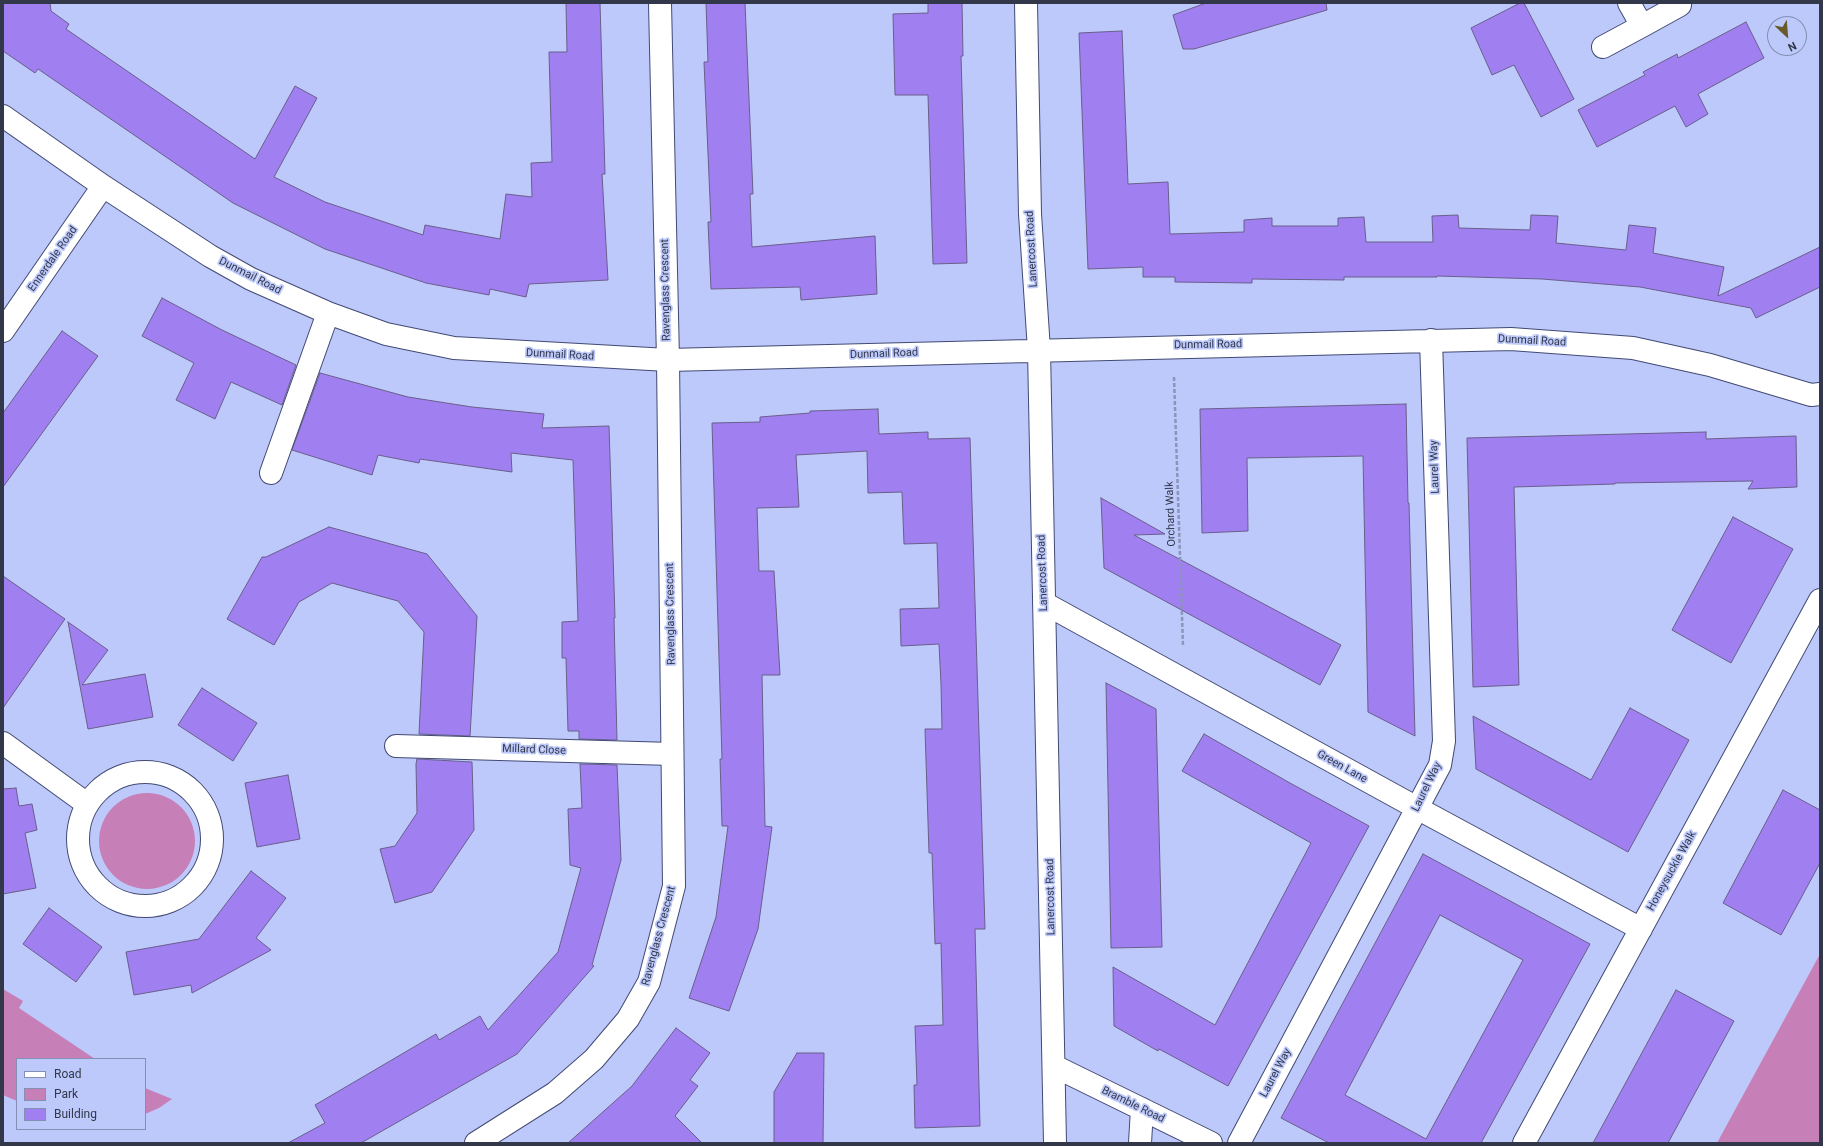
<!DOCTYPE html>
<html>
<head>
<meta charset="utf-8">
<style>
  body { margin:0 }
  #map { position:relative; width:1823px; height:1146px; overflow:hidden; background:#bdc9fa; font-family:Roboto,sans-serif }
  canvas { display:block }
  .frame { position:absolute; inset:0; border:4px solid #32374a; pointer-events:none }
  .legend { position:absolute; left:16px; top:1058px; width:130px; height:72px; box-sizing:border-box; background:#bdc9fa; border:1px solid #858fb4; margin:0; padding:5px 7px; list-style:none; font-size:12px; color:#32374a }
  .legend li { display:flex; align-items:center; gap:8px; height:20px }
  .legend b { width:20px; border:1px solid #858fb4 }
  .north { position:absolute; left:1767px; top:16px; width:40px; height:40px; box-sizing:border-box; background:#bdc9fa; border:1px solid #858fb4; border-radius:50%; rotate:154deg; font-size:11px; font-weight:700; line-height:16px; text-align:center; color:#32374a }
  .north::after { content:''; display:block; margin:auto; width:14px; height:18px; background:#685b28; clip-path:polygon(50% 0,100% 100%,50% 72%,0 100%) }
</style>
</head>
<body>
<div id="map">
<canvas width="1823" height="1146"></canvas>
<div class="frame"></div>
<ul class="legend">
<li><b style="height:5px;background:#fff"></b>Road</li>
<li><b style="height:11px;background:#c77fb7"></b>Park</li>
<li><b style="height:11px;background:#a080f0"></b>Building</li>
</ul>
<div class="north">N</div>
</div>
<script>
const c = document.querySelector('canvas').getContext('2d');
c.lineJoin = 'round';
function paint(path, color) { c.fillStyle = color; c.fill(path, 'evenodd'); }
const shape = rows => new Path2D(rows.map(r => 'M' + r).join(''));
function stroke(path, color, width, dash) { c.strokeStyle = color; c.lineWidth = width; c.lineCap = dash ? 'butt' : 'round'; c.setLineDash(dash || []); c.stroke(path); }
function write(font, color, halo, rows, align = 'center') {
  c.font = font + ' Roboto,sans-serif'; c.lineWidth = 3.5; c.setLineDash([]); c.textBaseline = 'middle'; c.strokeStyle = halo; c.fillStyle = color; for (const [text, x, y, turn = 0] of rows) {
    c.save(); c.translate(x, y); c.rotate((+turn || 0) * Math.PI / 180); c.textAlign = isNaN(turn) ? turn : align; if (halo) c.strokeText(text, 0, 0); c.fillText(text, 0, 0); c.restore();
  }
}
const green = shape([
  '99 841a48 48 0 1 1 96 0a48 48 0 1 1-96 0Z',
  [1820,954,1820,1143,1717,1143],
  [3,989,23,1001,19,1008,95,1059,17,1059,17,1101,3,1095],
  [145,1088,172,1099,159,1108,145,1114]
]);
const building = shape([
  [3,3,50,3,51,11,69,24,66,29,255,159,295,86,317,98,274,177,325,202,423,235,425,225,500,239,506,194,532,197,531,163,552,162,549,52,567,52,566,3,600,3,605,174,602,174,608,280,529,284,526,297,490,289,489,295,426,283,325,249,233,203,38,69,35,73,3,51,3,3],
  [706,3,745,3,753,194,750,194,752,247,875,236,877,294,801,300,800,287,711,289,708,222,711,222,704,62,708,62,706,3],
  [928,3,962,3,963,56,961,56,967,263,933,264,928,95,895,95,893,14,928,13,928,3],
  [1206,3,1326,3,1327,10,1194,49,1183,49,1173,15,1206,3],
  [1520,3,1524,3,1574,99,1541,117,1514,65,1492,75,1471,28,1520,3],
  [1746,22,1764,58,1698,94,1708,114,1686,127,1675,106,1597,147,1578,110,1645,75,1643,72,1677,54,1678,58,1746,22],
  [1122,31,1128,184,1168,182,1170,234,1244,232,1244,220,1272,218,1272,226,1338,226,1338,218,1364,217,1366,242,1433,242,1432,216,1458,215,1459,228,1530,230,1531,215,1558,216,1556,243,1626,250,1629,225,1656,228,1653,253,1724,267,1718,296,1820,247,1820,287,1756,318,1751,308,1640,287,1542,279,1437,276,1437,277,1344,277,1344,280,1252,279,1252,283,1175,282,1175,277,1143,277,1143,267,1088,269,1079,33,1122,31],
  [162,298,222,330,296,365,282,405,231,382,215,419,176,400,194,363,142,336,162,298],
  [62,331,98,356,3,487,3,413,62,331],
  [320,373,408,397,472,407,544,414,542,428,609,426,615,618,614,618,617,740,579,739,579,731,568,731,566,658,562,658,562,622,578,621,573,460,511,453,512,472,420,459,419,463,378,455,372,475,292,450,320,373],
  [1406,404,1408,503,1409,503,1415,736,1368,712,1363,456,1247,458,1248,531,1202,533,1200,409,1406,404],
  [878,409,879,434,928,432,928,439,970,438,985,929,975,929,980,1126,915,1128,914,1085,917,1085,915,1026,943,1025,941,943,935,944,932,853,929,853,925,729,942,729,941,684,939,644,901,646,900,609,939,608,937,543,904,544,902,492,868,493,867,451,796,455,799,507,757,508,759,571,774,571,780,675,762,675,765,826,772,827,758,929,729,1011,689,998,716,917,728,826,722,826,720,759,722,759,712,423,760,422,760,417,810,413,810,411,878,409],
  [1706,432,1706,439,1796,436,1797,487,1748,489,1753,481,1615,483,1615,484,1514,487,1519,685,1473,687,1467,438,1706,432],
  [1101,498,1165,534,1134,535,1341,645,1320,685,1104,568,1101,498],
  [1733,517,1793,549,1731,663,1672,630,1733,517],
  [329,527,427,554,477,616,470,736,419,734,424,632,398,601,332,583,299,602,274,645,227,619,262,557,266,557,329,527],
  [3,576,65,619,3,708,3,576],
  [68,622,108,650,82,685,145,674,153,717,88,729,68,622],
  [1106,683,1156,709,1162,947,1111,948,1106,683],
  [202,688,257,723,233,761,178,725,202,688],
  [1630,708,1689,740,1628,852,1476,769,1473,716,1591,780,1630,708],
  [1204,734,1290,783,1369,826,1228,1086,1159,1049,1158,1051,1114,1026,1113,967,1215,1025,1311,843,1182,771,1204,734],
  [417,759,472,762,474,830,432,892,395,903,380,849,395,846,417,813,416,764,417,759],
  [580,764,617,765,621,860,592,965,594,966,517,1054,361,1143,288,1143,325,1123,315,1105,436,1034,439,1040,480,1016,488,1030,558,952,581,868,570,865,568,809,582,808,580,764],
  [288,775,300,839,257,847,245,783,288,775],
  [16,788,19,806,32,804,37,830,25,833,36,888,3,894,3,789,16,788],
  [1783,790,1820,810,1820,863,1781,935,1723,903,1783,790],
  [1423,854,1590,944,1481,1143,1329,1143,1281,1118,1423,854],
  [1440,915,1523,960,1426,1139,1345,1095,1440,915],
  [251,871,286,898,256,938,271,950,192,993,191,985,134,995,126,952,199,939,251,871],
  [49,908,102,947,76,982,23,944,49,908],
  [1676,990,1734,1021,1668,1143,1593,1143,1676,990],
  [676,1028,710,1053,690,1080,698,1086,675,1116,702,1143,568,1143,632,1086,676,1028],
  [797,1053,824,1053,823,1143,774,1143,774,1092,797,1053]
]);
const path = shape([
  [1174,377,1183,646]
]);
const minor = shape([
  [1026,3,1030,214,1039,350,1055,1143],
  [1642,26,1680,5],
  [1603,47,1642,26,1629,3],
  [3,116,103,186,210,256,251,279,328,313,386,334,454,348,668,360,1511,339,1633,348,1710,365,1811,395,1820,394],
  [3,331,103,186],
  [271,473,328,313],
  [1044,603,1417,808,1641,929],
  [3,743,87,804],
  [396,746,672,754],
  '78 839a67 67 0 1 1 134 0a67 67 0 1 1-134 0Z',
  [1054,1066,1211,1143],
  [476,1143,555,1093,594,1059,628,1019,649,982,674,886,668,360,660,3],
  [1140,1143,1142,1109],
  [1239,1143,1440,765,1444,741,1431,340],
  [1524,1143,1820,600]
]);
const streetNames = [
  ["Lanercost Road",1032,249,-93],
  ["Ennerdale Road",53,259,-55],
  ["Dunmail Road",250,276,27],
  ["Ravenglass Crescent",666,290,-91],
  ["Dunmail Road",1532,341,3],
  ["Dunmail Road",1208,345,-1],
  ["Dunmail Road",884,354,-2],
  ["Dunmail Road",560,355,3],
  ["Laurel Way",1435,467,-92],
  ["Orchard Walk",1171,514,-92],
  ["Lanercost Road",1043,573,-92],
  ["Ravenglass Crescent",671,614,-91],
  ["Millard Close",534,750,2],
  ["Green Lane",1342,767,29],
  ["Laurel Way",1427,787,-64],
  ["Honeysuckle Walk",1672,871,-61],
  ["Lanercost Road",1051,897,-91],
  ["Ravenglass Crescent",659,936,-75],
  ["Laurel Way",1276,1073,-62],
  ["Bramble Road",1133,1105,26]
];
paint(green, '#c77fb7');
paint(building, '#a080f0');
stroke(building, '#695e8b', 1);
stroke(minor, '#424a74', 24);
stroke(path, '#8b94ba', 2.5, [4, 2]);
stroke(minor, '#fff', 22);
write('11px', '#32374a', '#bdc9fa', streetNames);
</script>
</body>
</html>
